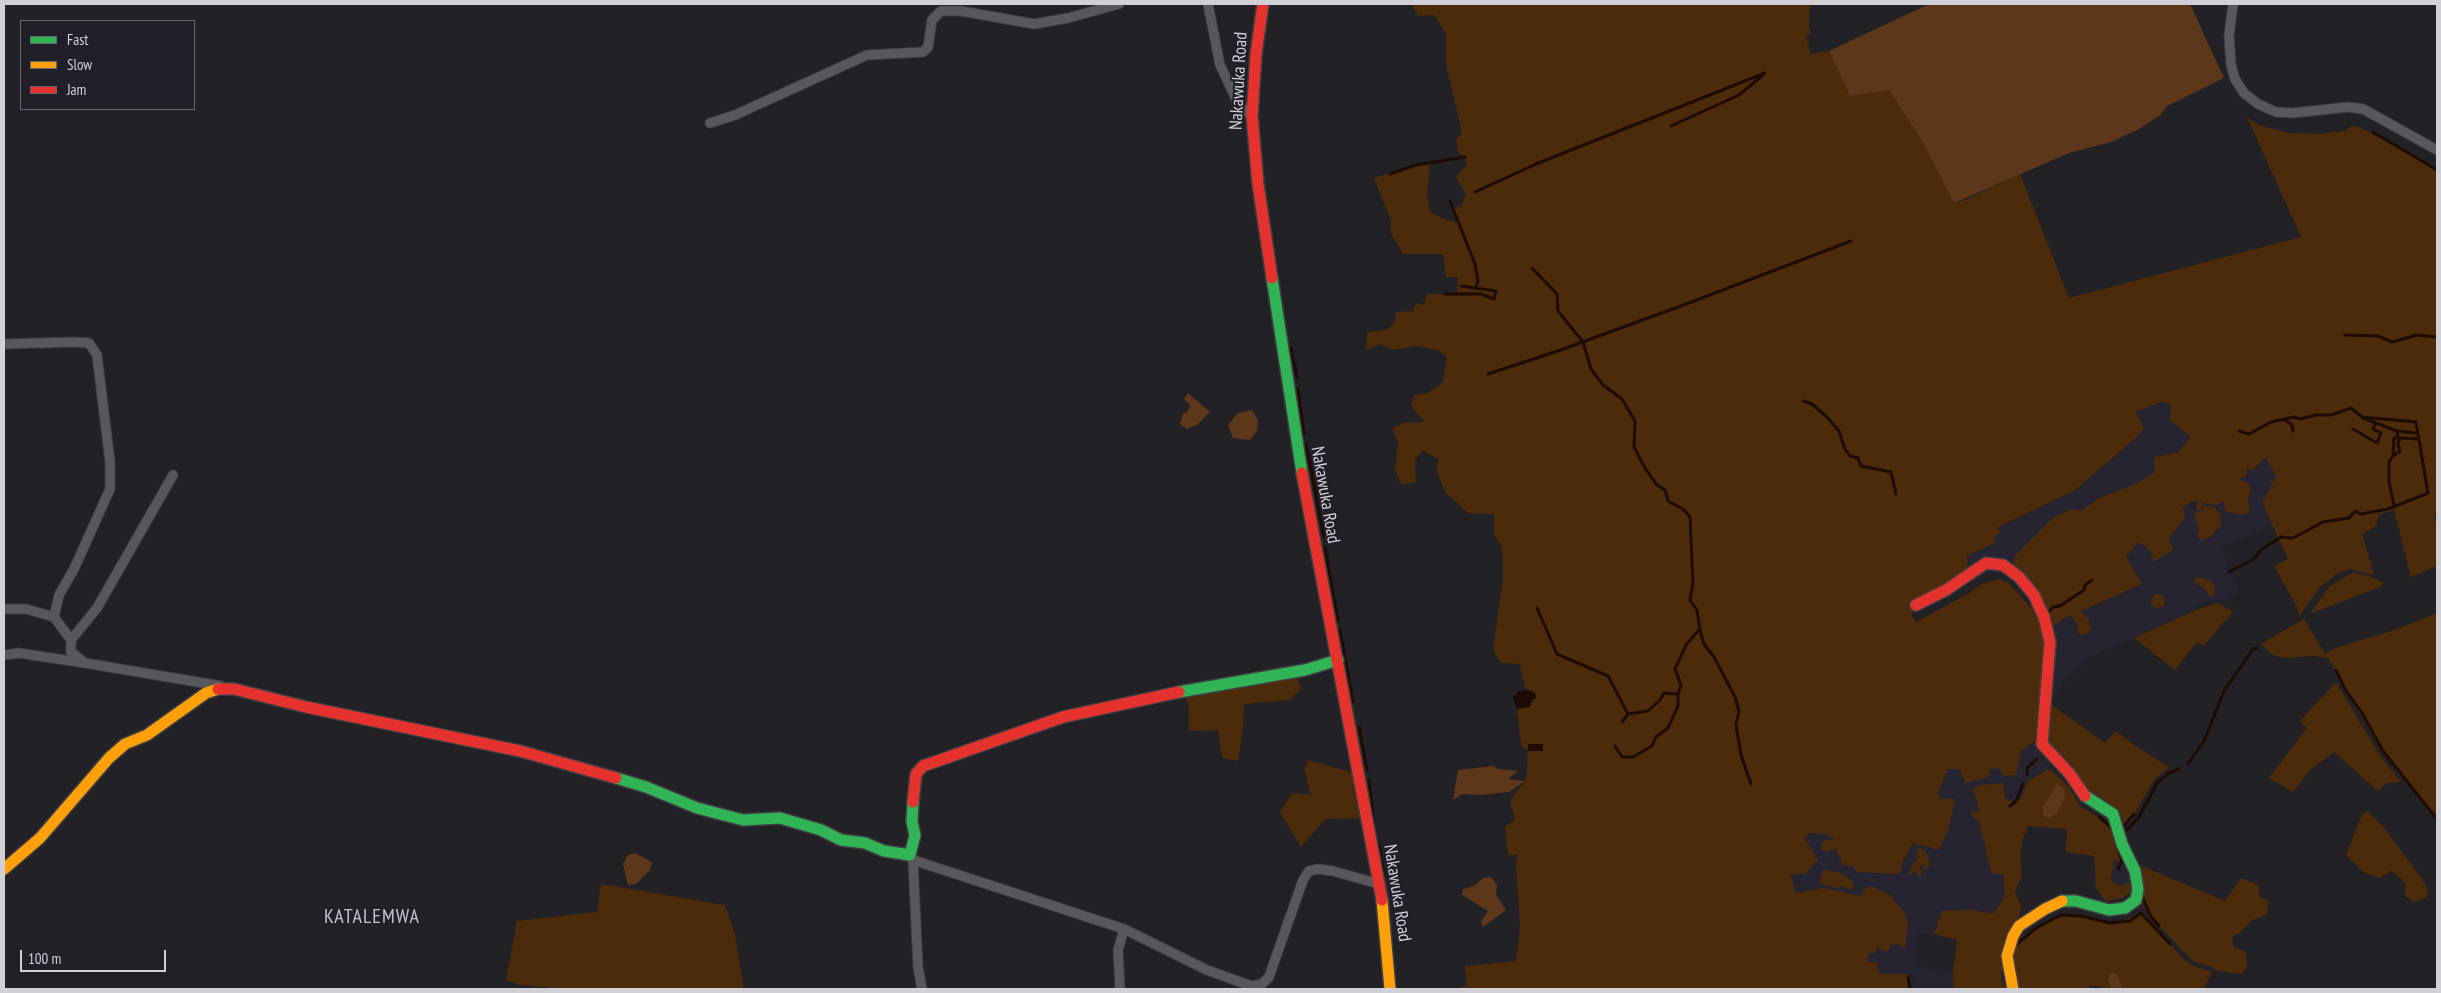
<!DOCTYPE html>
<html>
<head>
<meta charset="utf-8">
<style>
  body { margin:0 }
  #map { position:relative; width:2441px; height:993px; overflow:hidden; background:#222126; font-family:"PT Sans Narrow",sans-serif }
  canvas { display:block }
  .frame { position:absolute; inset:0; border:5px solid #d1d0d6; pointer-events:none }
  .legend { position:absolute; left:20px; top:20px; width:175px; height:90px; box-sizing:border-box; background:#211f28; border:1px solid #67666e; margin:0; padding:6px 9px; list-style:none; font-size:15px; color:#d1d0d6 }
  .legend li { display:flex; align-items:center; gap:10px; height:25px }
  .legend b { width:25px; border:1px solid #67666e }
  .scale { position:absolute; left:20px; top:950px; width:146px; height:22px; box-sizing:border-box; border:2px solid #d1d0d6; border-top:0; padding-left:6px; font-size:15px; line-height:18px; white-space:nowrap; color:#d1d0d6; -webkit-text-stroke:4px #211f28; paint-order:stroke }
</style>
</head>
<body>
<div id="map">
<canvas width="2441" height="993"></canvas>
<div class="frame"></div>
<ul class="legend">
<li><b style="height:6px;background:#30b455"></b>Fast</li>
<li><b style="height:6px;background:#ff9f0a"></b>Slow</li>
<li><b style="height:6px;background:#e5322d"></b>Jam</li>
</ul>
<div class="scale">100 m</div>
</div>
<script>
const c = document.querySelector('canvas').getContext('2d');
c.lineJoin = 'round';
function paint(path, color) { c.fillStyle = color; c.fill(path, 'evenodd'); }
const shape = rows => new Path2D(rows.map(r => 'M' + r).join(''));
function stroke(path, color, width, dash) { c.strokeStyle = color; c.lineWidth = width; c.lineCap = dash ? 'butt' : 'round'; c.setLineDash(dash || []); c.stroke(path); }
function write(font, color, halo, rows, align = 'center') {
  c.font = font + ' "PT Sans Narrow",sans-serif'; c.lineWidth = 4; c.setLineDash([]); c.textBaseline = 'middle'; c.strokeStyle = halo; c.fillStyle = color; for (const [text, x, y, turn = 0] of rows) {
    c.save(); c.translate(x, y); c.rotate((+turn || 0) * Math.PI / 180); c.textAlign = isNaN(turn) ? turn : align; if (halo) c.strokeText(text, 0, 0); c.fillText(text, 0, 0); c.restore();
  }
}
const built = shape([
  [2162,402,2171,404,2170,420,2190,436,2180,452,2155,457,2155,472,2138,483,2099,498,2081,511,2054,517,2032,540,2010,574,1989,572,1977,576,1967,556,1995,543,1994,536,1998,527,2074,491,2138,436,2135,412],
  [2267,456,2276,477,2262,502,2274,526,2244,537,2223,548,2226,568,2241,591,2226,599,2205,603,2142,635,2101,651,2089,658,2067,679,2049,703,2054,670,2054,649,2050,628,2068,615,2109,600,2141,584,2125,557,2137,543,2143,544,2151,552,2153,561,2185,518,2183,507,2187,504,2200,510,2201,503,2215,505,2233,480,2247,469,2254,469],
  [2039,739,2040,758,2051,770,2041,772,2036,778,2032,826,1996,822,2005,897,1993,914,1974,910,1942,911,1934,934,1919,933,1916,948,1916,966,1953,972,1954,989,1915,989,1913,974,1879,974,1876,963,1841,956,1823,888,1795,893,1791,881,1791,873,1805,873,1804,839,1810,833,1826,834,1833,838,1853,866,1900,874,1903,862,1908,862,1904,860,1913,843,1940,850,1955,799,1940,799,1938,793,1948,769,1959,769,1988,777,1990,769,1999,768],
  [2114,860,2122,861,2131,882,2120,886,2111,881]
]);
const green = shape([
  [1412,4,1810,4,1809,26,1811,33,1806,37,1811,54,1829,51,1850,96,1889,90,1922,141,1954,203,1965,200,2020,174,2069,298,2301,237,2247,117,2259,125,2288,133,2318,134,2346,131,2351,126,2360,127,2437,171,2437,514,2434,516,2437,527,2437,566,2411,577,2394,510,2379,515,2375,527,2362,534,2374,575,2350,569,2338,573,2319,588,2299,617,2297,607,2274,566,2288,559,2262,502,2276,477,2266,457,2254,469,2247,469,2246,476,2238,479,2249,484,2251,491,2248,499,2250,512,2244,515,2225,511,2224,501,2215,505,2202,503,2201,511,2196,509,2198,501,2192,501,2183,507,2185,518,2169,538,2173,550,2153,562,2151,552,2143,544,2137,543,2126,557,2142,584,2081,611,2088,619,2092,630,2082,636,2078,633,2077,624,2070,615,2050,628,2035,597,2010,574,2015,556,2054,517,2072,509,2081,511,2099,498,2138,483,2155,472,2154,457,2179,452,2190,437,2170,420,2171,404,2162,402,2135,412,2144,427,2138,436,2074,491,1998,527,2000,533,1994,536,1995,543,1967,556,1968,573,1966,582,1911,614,1916,622,1966,595,1982,584,1998,579,2007,582,2016,591,2033,610,2040,625,2046,650,2039,739,2021,751,2016,775,2004,776,1999,768,1990,769,1988,777,1966,783,1959,769,1948,769,1938,793,1940,799,1955,799,1948,830,1939,850,1913,843,1903,862,1900,874,1857,872,1853,866,1842,865,1836,848,1827,852,1821,849,1822,843,1826,840,1833,840,1833,838,1826,834,1810,833,1804,838,1818,860,1805,874,1791,874,1795,893,1823,888,1861,896,1866,887,1875,887,1881,892,1888,893,1904,912,1908,922,1905,949,1897,944,1891,945,1889,950,1885,952,1878,947,1874,953,1869,953,1867,961,1877,963,1879,974,1909,974,1911,989,1450,989,1467,986,1465,966,1516,961,1520,927,1516,863,1518,855,1508,855,1505,827,1515,820,1510,801,1525,781,1527,773,1528,751,1521,746,1517,709,1530,707,1532,700,1536,698,1535,693,1525,688,1520,664,1501,663,1493,650,1503,579,1502,547,1494,535,1494,514,1468,513,1446,493,1437,473,1438,459,1422,450,1415,461,1416,483,1401,484,1395,470,1398,443,1392,429,1402,423,1425,422,1411,406,1414,395,1428,393,1443,382,1447,357,1438,350,1415,346,1394,350,1380,344,1366,350,1367,332,1387,330,1395,322,1396,312,1413,311,1416,303,1424,305,1427,294,1457,294,1458,277,1446,277,1443,254,1403,254,1390,232,1391,221,1374,178,1416,165,1430,164,1427,195,1430,212,1449,221,1457,222,1453,209,1461,206,1466,194,1456,177,1467,164,1465,157,1458,152,1456,140,1462,132,1446,64,1446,34,1434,15,1418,16],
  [2204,506,2214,507,2217,510,2221,517,2220,527,2209,538,2201,540,2197,535,2199,527,2194,516,2196,511,2201,512],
  [2353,572,2369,576,2384,583,2380,587,2310,614,2329,587],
  [2200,577,2211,581,2215,588,2214,596,2209,596,2205,589,2194,582,2195,578],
  '2151 601a7 7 0 1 1 14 0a7 7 0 1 1-14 0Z',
  [2217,603,2233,612,2203,646,2197,642,2175,670,2134,638,2196,610],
  [2437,613,2437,820,2381,750,2328,658,2314,656,2282,658,2271,654,2261,644,2304,619,2325,654,2335,648,2395,630],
  [1296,674,1301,689,1290,700,1244,704,1243,729,1238,761,1222,758,1218,730,1189,731,1189,707,1183,692],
  [2336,682,2379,754,2401,782,2386,783,2378,791,2334,752,2310,770,2293,792,2269,778,2307,728,2300,721],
  [2049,703,2105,743,2116,731,2137,747,2169,767,2154,780,2132,818,2124,827,2119,827,2083,802,2063,775,2047,759,2045,754],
  [1308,760,1357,774,1364,818,1325,819,1301,847,1280,812,1292,793,1311,795,1304,769],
  [2047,770,2051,770,2068,786,2081,807,2104,820,2113,829,2122,861,2114,860,2111,881,2120,886,2131,882,2131,891,2123,898,2105,901,2096,887,2094,856,2066,852,2067,829,2028,826,2022,842,2020,855,2022,875,2015,892,2021,905,2016,934,2003,958,2001,979,2006,989,1954,989,1953,972,1957,940,1934,934,1942,911,1974,910,1993,914,2005,897,2003,874,1991,873,1979,821,1972,816,1971,812,1979,812,1977,800,1972,789,1981,785,2003,783,2005,798,2010,801,2021,799,2028,781],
  [2368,811,2385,829,2422,879,2428,890,2427,897,2414,902,2405,896,2406,884,2397,875,2391,871,2380,878,2363,872,2346,855,2362,814],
  [1918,847,1926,851,1930,863,1928,868,1924,869,1923,865,1919,865,1922,872,1921,876,1917,876,1917,872,1914,871,1911,875,1908,875,1913,863,1917,861],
  [2125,859,2225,901,2241,878,2258,885,2260,898,2269,900,2267,914,2251,921,2242,931,2232,937,2233,947,2246,952,2247,967,2242,974,2217,971,2210,966,2194,962,2181,949,2150,916,2143,905],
  [1823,870,1838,872,1849,878,1854,884,1852,890,1842,886,1835,888,1819,883],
  [601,884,725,905,735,934,744,989,566,989,520,985,506,980,517,921,597,912],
  [2143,912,2184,960,2194,966,2212,972,2204,989,2123,989,2117,974,2108,980,2111,989,2090,985,2088,989,2012,989,2009,976,2015,945,2019,939,2036,927,2063,914,2076,914,2111,922,2128,919,2138,913]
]);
const forest = shape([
  [1929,4,2190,4,2224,78,2167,106,2160,115,2139,129,2111,142,2069,153,1954,203,1922,141,1889,90,1850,96,1829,51],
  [1188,393,1210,412,1197,425,1187,429,1180,424,1183,414,1188,411,1190,405,1184,399],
  [1252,410,1258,420,1257,431,1250,440,1233,438,1228,425,1238,413],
  [1493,766,1498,769,1518,771,1508,779,1525,781,1509,792,1480,795,1462,794,1453,800,1458,770],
  [2057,784,2065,789,2064,798,2057,813,2050,818,2043,815,2043,807],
  [635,853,652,862,650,870,636,884,628,885,623,864,628,855],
  [1491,877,1497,885,1496,895,1506,910,1483,927,1481,922,1488,911,1462,895,1463,889,1474,886,1483,878],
  [2111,972,2117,974,2123,989,2111,989,2108,980]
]);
const water = shape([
  [1528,690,1535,693,1536,698,1532,700,1530,707,1517,709,1513,697,1519,691],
  [1528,744,1543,744,1543,751,1528,751]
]);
const stream = shape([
  [1671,126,1739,95,1763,75],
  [2373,132,2437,170],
  [1390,174,1416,165,1465,157],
  [1475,192,1536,164,1765,73],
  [1450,201,1475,264,1478,281,1476,287],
  [1532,268,1557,294,1558,311,1583,342,1591,369,1603,385,1622,399,1635,421,1634,447,1645,468,1657,485,1665,490,1668,501,1683,509,1690,517,1693,583,1690,600,1697,610,1700,630,1704,644,1714,657,1735,697,1739,711,1736,725,1741,755,1751,784],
  [1445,294,1481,294,1494,299,1496,291,1461,286],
  [2345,335,2378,336,2392,342,2417,335,2437,337],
  [1291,348,1297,377],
  [1488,374,1555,352,1681,306,1851,241],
  [1298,389,1304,434],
  [1803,401,1812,404,1827,417,1839,431,1845,449,1850,456,1858,458,1861,466,1891,472,1896,494],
  [2363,418,2397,431,2398,438,2394,438,2393,456,2400,451,2398,444,2400,438],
  [2284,419,2292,425,2293,431],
  [2353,429,2377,443,2381,433,2373,429,2375,424],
  [2397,431,2417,433],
  [2399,438,2418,439],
  [1306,443,1324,537],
  [2393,456,2389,462,2389,482,2394,505],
  [1325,547,1338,621],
  [2229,572,2254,559,2262,549,2281,537,2293,538,2323,522,2349,518,2355,511,2361,514,2388,509,2428,493,2416,422,2362,417,2351,408,2331,415,2316,415,2300,419,2294,417,2271,422,2249,434,2239,431],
  [1537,608,1557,654,1608,676,1628,714],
  [2047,614,2053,607,2060,606,2084,590,2085,585,2092,580],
  [1340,630,1353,702],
  [2336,670,2345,689,2362,713,2383,751,2437,819],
  [1622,722,1628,714,1648,711,1660,700,1664,693,1678,694,1681,685,1675,669,1686,645,1699,630],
  [1359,727,1367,770],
  [1615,746,1622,757,1633,757,1652,746,1656,737,1668,728,1678,706,1678,694],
  [2048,757,2056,768],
  [2188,764,2204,741,2224,691,2253,649,2257,648],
  [2027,775,2028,767,2037,759],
  [1369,780,1375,834],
  [2010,806,2016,801,2023,784],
  [2099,817,2112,828],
  [2121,826,2124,826,2134,814],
  [2122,835,2139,817,2157,783,2169,773,2179,769],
  [1379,844,1384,876],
  [2117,846,2122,861,2118,869],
  [2142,896,2150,915,2159,926],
  [2016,945,2036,928,2061,915,2081,916,2110,923,2130,921,2141,913,2170,944],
  [1908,977,1910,989]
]);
const street = shape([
  [1208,4,1220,65,1239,105,1252,116],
  [2233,4,2229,36,2231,65,2235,79,2244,93,2258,104,2276,112,2293,113,2348,107,2363,109,2437,150],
  [710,123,735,115,867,55,923,52,928,47,932,20,941,11,961,11,1034,24,1068,18,1119,4],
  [4,344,73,342,89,343,97,355,110,462,110,489,74,569,59,595,54,617,71,640],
  [4,609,26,609,54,617],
  [4,655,19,653,85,663,221,686],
  [85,663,71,652,71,640,97,608,173,475],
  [910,855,913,860,1124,929,1207,970,1251,986,1262,984,1269,977,1303,880,1309,871,1318,869,1333,871,1379,884],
  [913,860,918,967,922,989],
  [1120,989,1118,950,1124,929]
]);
const fast = shape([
  [1272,278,1302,473],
  [1179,692,1305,670,1338,660],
  [616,778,646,787,697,808,743,820,780,818,821,830,841,840,865,843,884,851,910,855,915,835,912,822,913,802],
  [2062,901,2076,901,2109,910,2125,908,2136,900,2138,889,2135,871,2122,844,2113,814,2085,796]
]);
const slow = shape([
  [4,869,40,838,109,758,125,744,147,735,206,693,218,689],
  [1382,900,1390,989],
  [2013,989,2007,956,2013,936,2019,926,2045,909,2062,901]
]);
const jam = shape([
  [1263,4,1256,54,1252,116,1258,184,1272,278],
  [1302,473,1382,900],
  [1916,605,1946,590,1986,563,2003,565,2019,577,2034,595,2044,617,2050,642,2042,744,2069,773,2085,796],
  [218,689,234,689,306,707,520,751,616,778],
  [913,802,916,774,923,766,1063,717,1179,692]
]);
const streetNames = [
  ["Nakawuka Road",1239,81,-87],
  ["Nakawuka Road",1325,495,80],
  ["Nakawuka Road",1397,893,81]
];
const quarterNames = [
  ["KATALEMWA",372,917]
];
paint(built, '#272432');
paint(green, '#4c2b0b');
paint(forest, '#5d3719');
paint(water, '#1e0b03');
stroke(stream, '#1e0b03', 3);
stroke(street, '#3f3e43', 11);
stroke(fast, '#3f3e43', 14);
stroke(slow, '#3f3e43', 14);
stroke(jam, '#3f3e43', 14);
stroke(street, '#58585c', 9);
stroke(fast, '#30b455', 11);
stroke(slow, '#ff9f0a', 11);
stroke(jam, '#e5322d', 11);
write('18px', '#d1d0d6', '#211f28', streetNames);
c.letterSpacing = '1px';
write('20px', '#c2c0cc', '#211f28', quarterNames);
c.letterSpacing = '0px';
</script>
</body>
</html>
